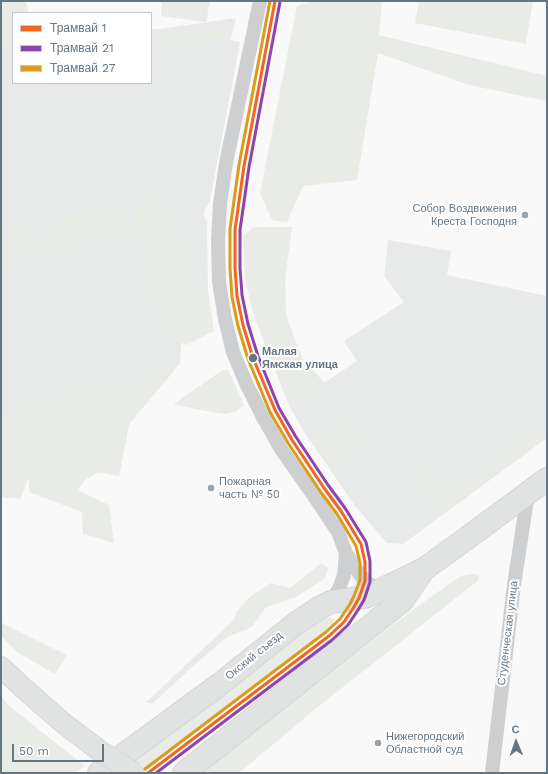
<!DOCTYPE html>
<html>
<head>
<meta charset="utf-8">
<style>
  body { margin:0 }
  #map { position:relative; width:548px; height:774px; overflow:hidden; background:#f9f9f9; font-family:"Work Sans",sans-serif }
  canvas { display:block }
  .frame { position:absolute; inset:0; border:2px solid #657683; pointer-events:none }
  .legend { position:absolute; left:12px; top:12px; width:140px; height:72px; box-sizing:border-box; background:#fff; border:1px solid #c1c8cd; margin:0; padding:5px 7px; list-style:none; font-size:12px; color:#657683 }
  .legend li { display:flex; align-items:center; gap:8px; height:20px }
  .legend b { width:20px; border:1px solid #c1c8cd }
  .north { position:absolute; left:496px; top:722px; width:40px; height:40px; -webkit-text-stroke:3px #fff; paint-order:stroke; rotate:358deg; font-size:11px; font-weight:700; line-height:16px; text-align:center; color:#657683 }
  .north::after { content:''; display:block; margin:auto; width:14px; height:18px; background:#657683; clip-path:polygon(50% 0,100% 100%,50% 72%,0 100%) }
  .scale { position:absolute; left:12px; top:744px; width:92px; height:18px; box-sizing:border-box; border:2px solid #657683; border-top:0; padding-left:5px; font-size:12px; line-height:14px; white-space:nowrap; color:#657683; -webkit-text-stroke:3px #fff; paint-order:stroke }
</style>
</head>
<body>
<div id="map">
<canvas width="548" height="774"></canvas>
<div class="frame"></div>
<ul class="legend">
<li><b style="height:5px;background:#f26522"></b>Трамвай 1</li>
<li><b style="height:5px;background:#8e44ad"></b>Трамвай 21</li>
<li><b style="height:5px;background:#da9c1a"></b>Трамвай 27</li>
</ul>
<div class="north">С</div>
<div class="scale">50 m</div>
</div>
<script>
const c = document.querySelector('canvas').getContext('2d');
c.lineJoin = 'round';
function paint(path, color) { c.fillStyle = color; c.fill(path, 'evenodd'); }
const shape = rows => new Path2D(rows.map(r => 'M' + r).join(''));
function stroke(path, color, width, dash) { c.strokeStyle = color; c.lineWidth = width; c.lineCap = dash ? 'butt' : 'round'; c.setLineDash(dash || []); c.stroke(path); }
function write(font, color, halo, rows, align = 'center') {
  c.font = font + ' "Work Sans",sans-serif'; c.lineWidth = 4; c.setLineDash([]); c.textBaseline = 'middle'; c.strokeStyle = halo; c.fillStyle = color; for (const [text, x, y, turn = 0] of rows) {
    c.save(); c.translate(x, y); c.rotate((+turn || 0) * Math.PI / 180); c.textAlign = isNaN(turn) ? turn : align; if (halo) c.strokeText(text, 0, 0); c.fillText(text, 0, 0); c.restore();
  }
}
const built = shape([
  [1,1,13,28,13,83,151,83,151,29,160,29,236,18,234,27,230,40,240,42,210,200,203,214,207,222,208,290,190,288,185,283,180,363,129,424,119,476,98,472,85,480,28,479,1,468],
  [388,240,451,251,447,275,547,296,547,438,403,544,387,543,355,506,307,436,289,406,357,361,344,341,404,302,384,276]
]);
const green = shape([
  [1,1,26,1,26,4,29,13,13,13,13,47,1,45],
  [162,1,210,1,206,22,161,16],
  [314,1,382,1,379,35,547,76,547,101,469,85,378,53,357,180,303,186,287,222,272,220,260,193,297,6],
  [419,1,533,1,526,44,415,23],
  [234,27,230,40,189,41,151,50,151,39,204,30],
  [150,192,162,202,187,242,185,283,190,288,208,290,214,331,187,345,162,335,153,322,154,307,147,295,147,249,137,234,134,226,135,202],
  [124,203,126,236,57,253,42,223],
  [15,215,32,224,47,256,6,265],
  [253,227,292,227,285,279,286,315,303,360,325,383,289,406,253,313,245,279,243,236],
  [159,362,173,372,129,424,119,476,97,472,85,480,78,490,109,505,114,543,83,534,82,512,29,492,29,476,1,465,9,459,1,463,1,417,57,393,117,375,141,385,148,363],
  [227,369,232,378,244,405,237,411,226,414,195,409,174,404,221,371],
  [349,416,370,444,352,457,335,475,309,437,326,426],
  [535,428,543,440,442,515,411,474,424,467,445,496],
  [1,468,28,479,20,499,1,497],
  [321,563,329,568,324,579,296,597,266,607,252,627,227,637,191,668,152,704,146,702,235,619,236,612,252,595,271,583,290,588],
  [474,574,477,575,479,577,478,580,475,583,319,706,239,773,196,773,418,606,459,577,466,575],
  [326,617,335,619,332,625,325,633,144,773,114,773,243,678,307,628],
  [1,620,2,623,67,655,55,674,17,652,1,636],
  [1,697,13,709,85,766,75,773,1,773]
]);
const street = shape([
  [260,1,226,163,220,204,218,240,219,282,225,319,233,352,246,383,264,419,281,449,314,496,338,532,346,553,356,569,365,581,379,591],
  [331,602,339,589,344,575,346,553],
  [492,773,514,585,528,493]
]);
const secondary = shape([
  [1,667,21,686,62,722,100,751]
]);
const primary = shape([
  [99,773,220,684,295,624,319,608,331,602,359,598,368,596,424,569,459,544,547,479],
  [184,773,402,601,423,570]
]);
const secondaryBridge = shape([
  [100,751,134,773]
]);
const tram1 = shape([
  [148,773,329,636,344,622,354,607,359,598,365,581,365,562,361,544,341,511,324,488,292,440,275,410,253,358,243,325,237,296,235,268,235,230,244,166,275,1]
]);
const tram2 = shape([
  [156,773,332,640,348,625,358,610,364,600,370,582,370,561,366,542,345,508,328,485,296,437,279,408,258,356,248,324,242,295,240,268,240,230,249,167,280,2]
]);
const tram3 = shape([
  [145,769,326,632,340,619,350,604,354,596,360,580,360,563,356,546,337,514,320,491,288,443,270,412,248,359,238,326,232,297,230,268,230,229,239,165,270,1]
]);
const markers = [
  [525,215,4,"#99a4ac"],
  [253,358,5,"#657683"],
  [211,488,4,"#99a4ac"],
  [378,743,4,"#99a4ac"]
];
const poiNames = [
  ["Собор Воздвижения",517,209,"right"],
  ["Креста Господня",517,222,"right"],
  ["Пожарная",219,482],
  ["часть № 50",219,495],
  ["Нижегородский",386,737],
  ["Областной суд",386,750]
];
const stopNames = [
  ["Малая",262,352],
  ["Ямская улица",262,365]
];
const streetNames = [
  ["Студенческая улица",508,633,-83],
  ["Окский съезд",254,656,-39]
];
paint(built, '#e8e9e9');
paint(green, '#e8ebe6');
stroke(secondary, '#d5d6d7', 22);
stroke(primary, '#d5d6d7', 24);
stroke(street, '#cecfd0', 14);
stroke(secondary, '#e1e2e2', 20);
stroke(primary, '#e1e2e2', 22);
stroke(secondaryBridge, '#d5d6d7', 22, []);
stroke(secondaryBridge, '#e1e2e2', 20);
stroke(tram1, '#f26522', 3);
stroke(tram2, '#8e44ad', 3);
stroke(tram3, '#da9c1a', 3);
for (const [x, y, r, color] of markers) { const dot = new Path2D(); dot.arc(x, y, r, 0, 2 * Math.PI); c.fillStyle = color; c.fill(dot); stroke(dot, '#fff', 1.5); }
write('11px', '#657683', '#fff', poiNames, 'left');
write('bold 11px', '#657683', '#fff', stopNames, 'left');
write('11px', '#657683', '#fff', streetNames);
</script>
</body>
</html>
